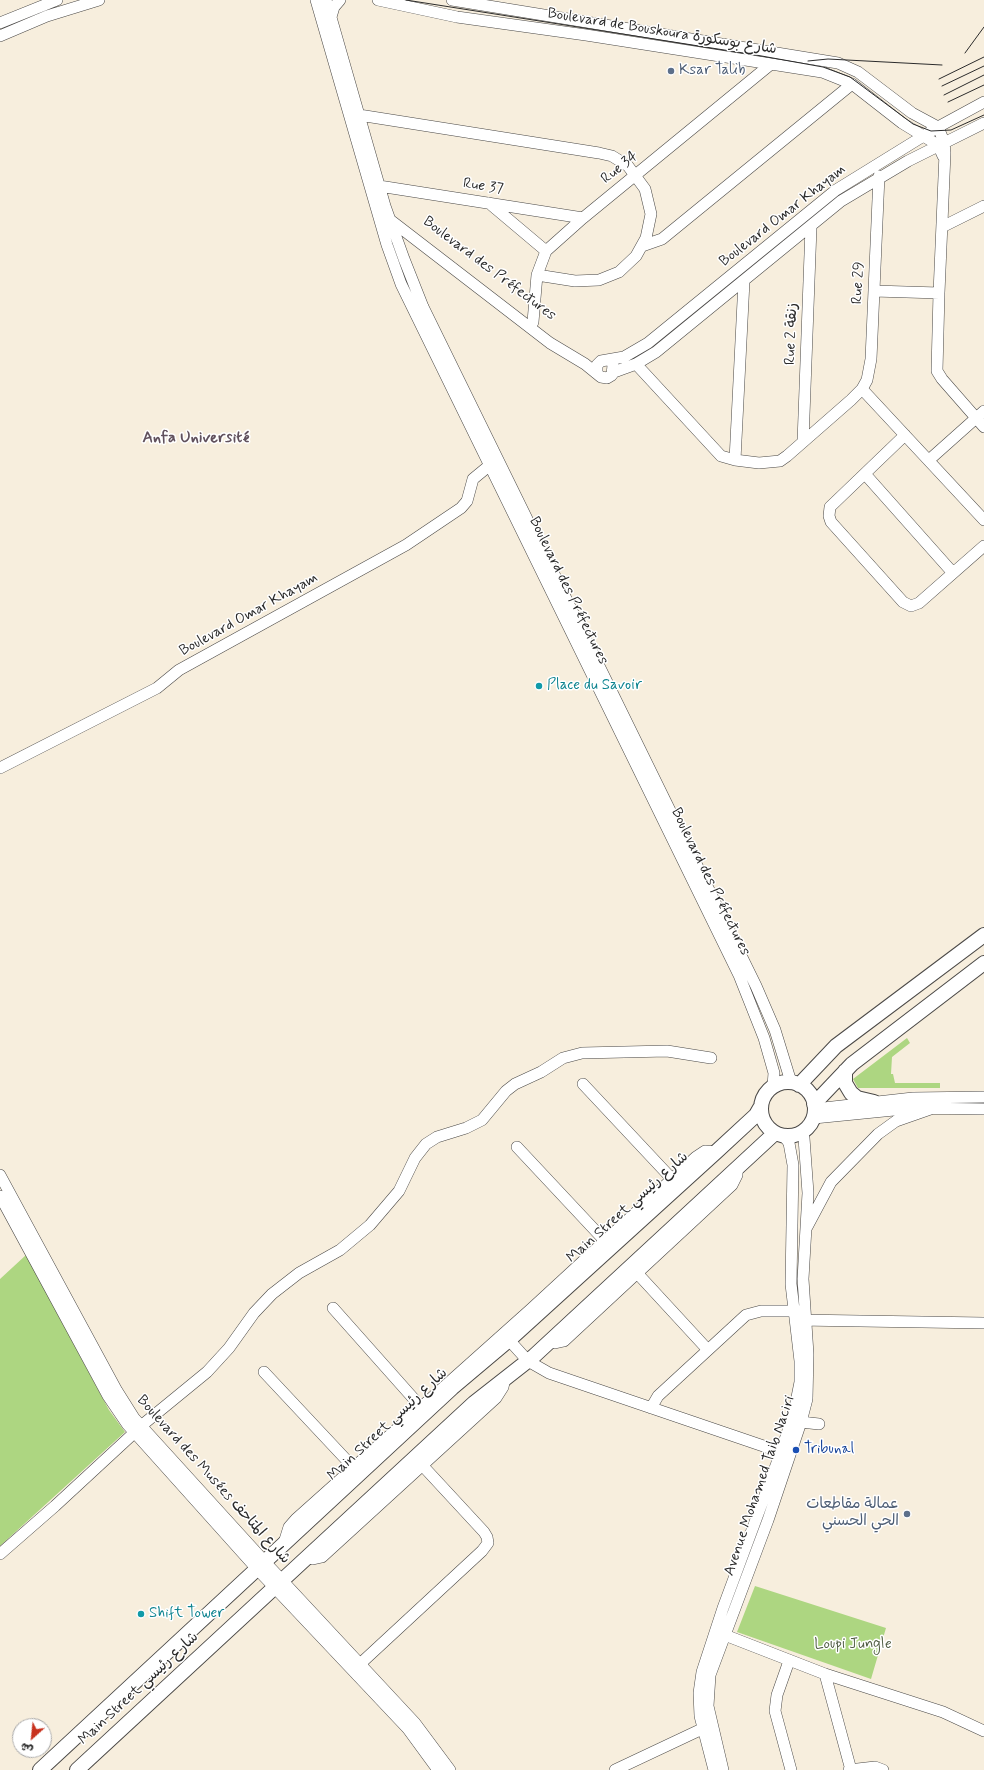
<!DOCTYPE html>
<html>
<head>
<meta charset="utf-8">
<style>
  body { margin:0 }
  #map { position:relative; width:984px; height:1770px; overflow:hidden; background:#f7eedd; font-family:Mynerve,"Playpen Sans Arabic",sans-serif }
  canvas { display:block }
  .north { position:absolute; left:12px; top:1718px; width:40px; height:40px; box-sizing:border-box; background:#fff; border:1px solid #aaa; border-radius:50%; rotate:207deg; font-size:11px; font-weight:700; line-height:16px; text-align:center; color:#2b2b2b }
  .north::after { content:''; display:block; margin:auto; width:14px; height:18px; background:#c8321e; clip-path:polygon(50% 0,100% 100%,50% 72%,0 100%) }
</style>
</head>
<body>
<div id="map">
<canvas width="984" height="1770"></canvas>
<div class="north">ش</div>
</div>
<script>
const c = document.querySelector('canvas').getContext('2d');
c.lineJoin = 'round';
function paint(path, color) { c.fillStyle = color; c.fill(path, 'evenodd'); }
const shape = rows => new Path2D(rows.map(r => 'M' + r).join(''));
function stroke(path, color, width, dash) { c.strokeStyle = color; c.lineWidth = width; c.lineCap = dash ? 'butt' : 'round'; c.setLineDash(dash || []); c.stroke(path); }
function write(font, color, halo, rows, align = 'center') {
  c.font = font + ' Mynerve,"Playpen Sans Arabic",sans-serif'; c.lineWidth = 3; c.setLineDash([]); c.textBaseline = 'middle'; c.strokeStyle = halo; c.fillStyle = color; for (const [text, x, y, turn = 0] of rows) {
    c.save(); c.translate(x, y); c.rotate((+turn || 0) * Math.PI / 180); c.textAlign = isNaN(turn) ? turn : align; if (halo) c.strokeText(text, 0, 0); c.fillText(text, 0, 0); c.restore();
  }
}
const green = shape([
  [907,1038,910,1043,892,1057,891,1074,893,1074,895,1083,940,1083,940,1088,858,1088,853,1079],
  [26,1255,109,1410,125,1432,0,1546,0,1279],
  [755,1586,886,1628,871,1679,737,1632]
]);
const minor = shape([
  [316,0,387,245,401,284,739,975,764,1038,774,1073,773,1086],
  [326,0,385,206,404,259,423,307,756,986,775,1030,791,1082],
  [378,0,457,17,586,35,822,72,852,84,902,123,938,145,943,156],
  [452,0,838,63,858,72,912,113,938,127,944,142,945,153,939,293,937,371,942,379,984,427],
  [331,17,334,7,340,0],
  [0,23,57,0],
  [0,36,47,16,99,0],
  [359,115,599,153,612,156,628,166,645,189,651,214,646,238,636,256,619,272,599,280,575,281,537,275],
  [379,186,583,218],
  [489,203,546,251],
  [389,219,550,343,585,364,601,377,607,378,612,375,613,365],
  [942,227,984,206],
  [642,246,662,239,852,84],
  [874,291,939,293],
  [533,322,537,275,546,251,583,218,771,64],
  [636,364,721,456,735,460,759,463,780,461,787,456,851,400,862,389,867,380,871,359,879,176],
  [597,372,597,365,601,361,624,357,648,343,836,190,938,127,984,102],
  [614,372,636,364,656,352,841,201,908,161,984,123],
  [862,389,984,520],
  [905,435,830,507,829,516,831,522,903,602,911,606,919,603,984,546],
  [803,442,811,227],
  [735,460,744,281],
  [929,460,984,411],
  [865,474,953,573],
  [0,768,157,688,179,670,406,545,461,508,467,501,473,479,490,465],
  [583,1084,672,1179],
  [815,1109,913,1098,984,1097],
  [814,1118,914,1108,984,1109],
  [517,1147,605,1241],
  [0,1175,117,1391,134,1418,265,1562,415,1723,450,1770],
  [0,1196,108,1396,127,1424,257,1569,408,1729,438,1770],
  [807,1227,831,1182,878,1134,896,1121,936,1107],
  [637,1273,708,1350],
  [333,1308,421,1407],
  [799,1320,984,1323],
  [509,1340,528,1361,549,1373,781,1452],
  [550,1341,555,1343,564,1341,732,1185,737,1175,737,1168],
  [264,1372,353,1467],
  [651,1408,658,1396,746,1315,761,1311,800,1311],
  [801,1422,819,1424],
  [141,1426,207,1372,229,1348,254,1313,272,1294,299,1273,340,1250,370,1225,399,1191,415,1158,426,1144,437,1137,466,1128,482,1120,506,1091,515,1084,541,1072,563,1058,582,1053,667,1051,711,1058],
  [284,1543,289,1527,296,1519,531,1309,696,1157,705,1151,716,1152],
  [0,1554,55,1506,134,1433],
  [307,1557,313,1559,322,1557,496,1398,503,1387,505,1378],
  [717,1632,825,1674,943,1712,984,1731],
  [789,1661,777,1695,775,1711,791,1770],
  [360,1664,482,1551,488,1543,487,1537,484,1532,422,1465],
  [825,1674,851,1770],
  [615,1770,702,1729],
  [714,1770,700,1716,699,1693,702,1672,723,1608,781,1452,794,1412,800,1382,800,1361,791,1284,793,1165,789,1143,784,1136],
  [723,1770,708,1706,710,1675,768,1520,801,1422,807,1399,808,1354,803,1279,808,1193,804,1138,802,1132],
  [849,1770,875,1767,883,1770]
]);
const major = shape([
  [845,1071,845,1083,851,1093,857,1098,874,1102],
  '761 1109a27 27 0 1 1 54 0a27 27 0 1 1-54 0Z',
  [799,1085,836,1046,984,935],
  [814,1104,852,1064,984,963],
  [40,1770,452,1388,509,1340,716,1152,756,1115,760,1108],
  [77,1770,474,1403,534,1356,775,1133]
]);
const tram = shape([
  [406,0,756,55,823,67,850,77,913,124,931,131,951,130,984,115],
  [965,53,984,27],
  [808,61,828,59,942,65],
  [939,79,984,57],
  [942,86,984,66],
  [944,95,984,75],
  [948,102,984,85]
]);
const markers = [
  [671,71,4,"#5c6f8a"],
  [539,686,4,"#0f9aa8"],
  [796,1450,4,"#1a4fb4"],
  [907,1514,4,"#5c6f8a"],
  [141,1614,4,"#0f9aa8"]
];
const streetNames = [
  ["Boulevard de Bouskoura شارع بوسكورة",662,32,9],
  ["Rue 34",620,168,-39],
  ["Rue 37",483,187,9],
  ["Boulevard Omar Khayam",783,216,-38],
  ["Boulevard des Préfectures",489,269,37],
  ["Rue 29",859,283,-87],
  ["Rue 2 زنقة",792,334,-88],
  ["Boulevard des Préfectures",568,591,64],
  ["Boulevard Omar Khayam",249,615,-29],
  ["Boulevard des Préfectures",710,882,64],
  ["Main Street شارع رئيسي",628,1208,-42],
  ["Main Street شارع رئيسي",388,1425,-43],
  ["Boulevard des Musées شارع المتاحف",213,1480,48],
  ["Avenue Mohamed Taib Naciri",760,1486,-71],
  ["Main Street شارع رئيسي",139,1689,-43]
];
const serviceNames = [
  ["Ksar Talib",679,71],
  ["عمالة مقاطعات",899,1505,"right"],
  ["الحي الحسني",899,1522,"right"]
];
const cultureNames = [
  ["Place du Savoir",547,686],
  ["Shift Tower",149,1614]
];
const transitNames = [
  ["Tribunal",804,1450]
];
const parkNames = [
  ["Loupi Jungle",853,1645]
];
const neighbourhoodNames = [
  ["Anfa Université",196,439]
];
paint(green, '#add681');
stroke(minor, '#4a4846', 12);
stroke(major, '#4a4846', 16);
stroke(minor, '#fff', 11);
stroke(major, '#fff', 14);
stroke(tram, '#2b2b2b', 1);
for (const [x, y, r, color] of markers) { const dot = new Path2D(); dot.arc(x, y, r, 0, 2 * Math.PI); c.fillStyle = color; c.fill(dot); stroke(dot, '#fff', 1.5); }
write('15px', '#2b2b2b', '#fff', streetNames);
write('15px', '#4e5e75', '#fff', serviceNames, 'left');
write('15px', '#0d838f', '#fff', cultureNames, 'left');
write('15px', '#164399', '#fff', transitNames, 'left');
write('15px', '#525e45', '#fff', parkNames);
write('bold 16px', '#61515d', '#fff', neighbourhoodNames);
</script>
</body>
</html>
